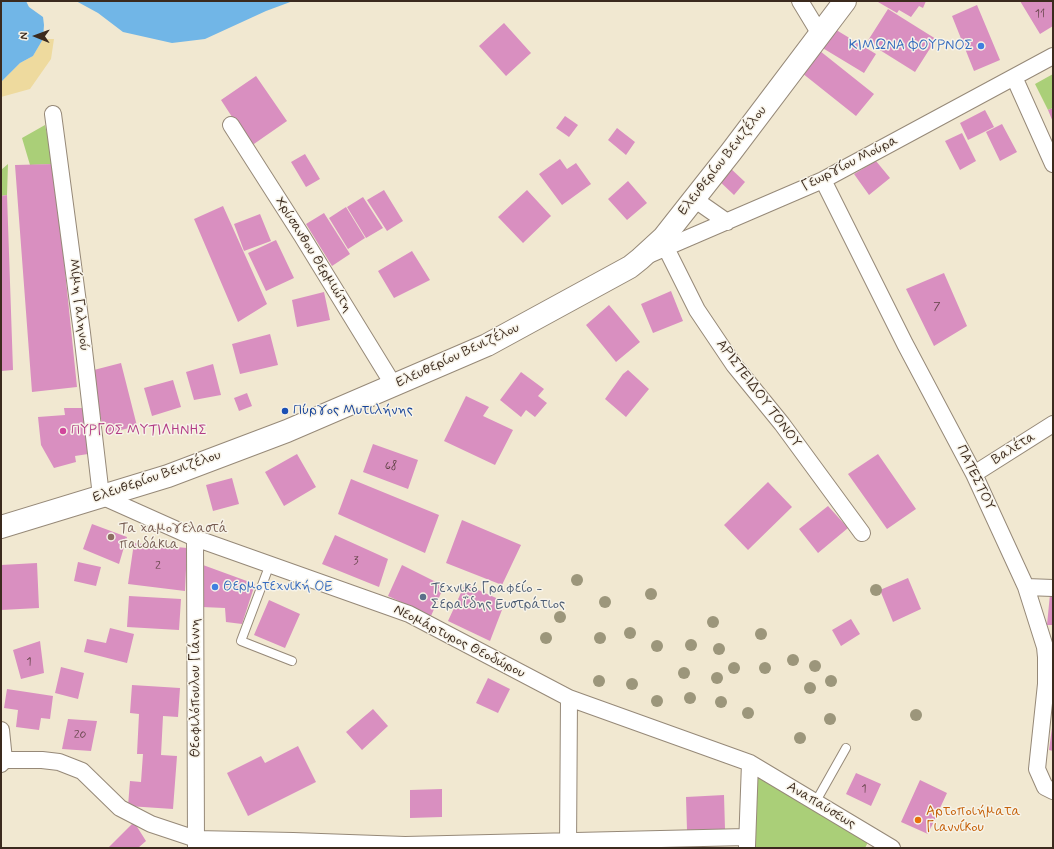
<!DOCTYPE html>
<html>
<head>
<meta charset="utf-8">
<style>
  body { margin:0 }
  #map { position:relative; width:1054px; height:849px; overflow:hidden; background:#f1e8d1; font-family:Mynerve,sans-serif }
  canvas { display:block }
  .frame { position:absolute; inset:0; border:2px solid #3b2a1e; pointer-events:none }
  .north { position:absolute; left:16px; top:16px; width:40px; height:40px; -webkit-text-stroke:3px #f7f3e8; paint-order:stroke; rotate:271deg; font-size:11px; font-weight:700; line-height:16px; text-align:center; color:#3b2a1e }
  .north::after { content:''; display:block; margin:auto; width:14px; height:18px; background:#3b2a1e; clip-path:polygon(50% 0,100% 100%,50% 72%,0 100%) }
</style>
</head>
<body>
<div id="map">
<canvas width="1054" height="849"></canvas>
<div class="frame"></div>
<div class="north">N</div>
</div>
<script>
const c = document.querySelector('canvas').getContext('2d');
c.lineJoin = 'round';
function paint(path, color) { c.fillStyle = color; c.fill(path, 'evenodd'); }
const shape = rows => new Path2D(rows.map(r => 'M' + r).join(''));
function stroke(path, color, width, dash) { c.strokeStyle = color; c.lineWidth = width; c.lineCap = dash ? 'butt' : 'round'; c.setLineDash(dash || []); c.stroke(path); }
function write(font, color, halo, rows, align = 'center') {
  c.font = font + ' Mynerve,sans-serif'; c.lineWidth = 3; c.setLineDash([]); c.textBaseline = 'middle'; c.strokeStyle = halo; c.fillStyle = color; for (const [text, x, y, turn = 0] of rows) {
    c.save(); c.translate(x, y); c.rotate((+turn || 0) * Math.PI / 180); c.textAlign = isNaN(turn) ? turn : align; if (halo) c.strokeText(text, 0, 0); c.fillText(text, 0, 0); c.restore();
  }
}
const green = shape([
  [1053,74,1053,108,1048,110,1035,84],
  [45,125,54,164,30,165,22,138],
  [8,164,7,195,1,196,1,170],
  [756,772,868,842,865,848,754,848]
]);
const sand = shape([
  [43,39,54,39,51,59,30,89,1,97,1,82,20,63,33,56]
]);
const water = shape([
  [1,1,26,1,29,7,43,17,44,25,43,39,33,56,20,63,1,82],
  [76,1,293,1,266,11,205,39,172,43,123,32,98,13]
]);
const building = shape([
  [879,1,926,1,923,8,919,6,911,17,899,10,897,13,878,2],
  [1020,1,1053,1,1053,26,1040,34],
  [977,5,1000,60,974,71,952,16],
  [888,9,936,39,915,72,867,42],
  [504,23,531,53,506,76,479,46],
  [828,25,876,54,864,73,816,44],
  [820,51,874,94,856,116,802,73],
  [256,76,287,121,251,146,221,100],
  [1053,108,1053,122,1048,110],
  [985,110,994,127,968,140,960,123],
  [565,116,578,125,569,137,556,128],
  [1002,124,1017,152,1000,161,986,132],
  [617,128,635,142,626,155,608,140],
  [962,133,976,161,960,170,945,141],
  [305,154,320,179,306,187,291,162],
  [560,159,567,169,576,163,591,184,562,205,539,174],
  [876,161,890,178,869,195,854,174],
  [54,164,77,387,32,392,15,165],
  [728,166,745,182,734,195,716,178],
  [628,181,647,203,627,220,608,199],
  [384,190,403,221,387,231,367,200],
  [527,190,551,216,523,243,498,217],
  [7,195,13,370,1,371,1,196],
  [363,197,383,228,366,238,347,207],
  [223,206,267,304,238,322,194,219],
  [346,207,365,238,348,249,329,218],
  [324,213,350,254,332,266,306,224],
  [260,214,271,241,244,251,234,224],
  [276,240,294,278,266,291,248,253],
  [412,251,430,280,394,298,378,271],
  [944,273,967,326,934,346,906,289],
  [671,291,683,321,653,333,641,304],
  [324,292,330,320,297,327,292,300],
  [609,305,640,342,616,362,586,325],
  [270,334,278,365,240,374,232,344],
  [121,363,137,426,109,433,106,422,102,423,90,371],
  [213,364,221,395,194,400,186,372],
  [628,370,649,389,626,417,605,399,623,374],
  [521,372,544,389,538,396,547,403,535,417,526,410,521,417,500,400],
  [173,380,181,407,152,416,144,388],
  [247,393,252,406,239,411,234,398],
  [466,396,489,407,483,416,513,430,495,465,444,441],
  [64,408,85,408,88,454,75,456,76,462,54,468,41,445,38,417,65,415],
  [373,444,418,460,408,489,363,472],
  [297,454,316,487,284,506,265,472],
  [878,454,916,509,887,529,848,474],
  [232,478,239,504,213,511,206,485],
  [351,479,439,515,425,553,338,514],
  [768,482,792,507,748,550,724,525],
  [828,506,848,528,818,553,799,529],
  [462,520,521,545,502,585,446,563],
  [92,524,127,537,119,564,83,549],
  [335,535,388,559,379,587,322,564],
  [134,543,187,548,185,591,128,584],
  [78,562,101,567,96,586,74,581],
  [37,563,39,608,1,610,1,565],
  [203,565,255,584,242,624,226,622,225,608,202,607],
  [402,565,444,586,431,616,388,596],
  [908,578,921,609,893,622,880,590],
  [465,584,505,602,490,641,448,621],
  [1050,594,1053,594,1053,625,1047,625],
  [129,596,181,599,179,630,127,627],
  [269,600,300,614,285,648,254,635],
  [851,619,860,634,841,646,832,630],
  [110,628,134,634,127,663,84,652,87,639,106,643],
  [40,641,44,673,21,679,13,650],
  [61,667,84,673,78,699,55,693],
  [488,678,510,689,498,713,476,703],
  [132,685,180,688,178,717,163,716,161,755,177,756,173,809,128,806,130,781,141,782,143,754,137,754,139,714,130,713],
  [7,689,53,696,50,719,41,718,39,730,16,727,18,710,4,708],
  [373,709,388,726,362,750,346,732],
  [68,719,97,721,91,751,62,749],
  [1052,728,1053,728,1053,751,1049,750],
  [298,746,316,782,248,816,227,773,261,756,265,763],
  [856,773,881,784,871,806,846,794],
  [920,780,947,793,928,834,901,822],
  [442,789,442,817,410,818,410,790],
  [724,795,725,829,687,830,686,797],
  [134,822,146,841,138,848,110,848,109,847]
]);
const lane = shape([
  [270,564,241,641,292,661],
  [815,803,846,748]
]);
const street = shape([
  [800,1,820,34],
  [1014,77,1053,164],
  [53,114,82,333,101,496,195,538,409,614,569,698,750,763,892,848],
  [231,125,302,236,388,376,392,386],
  [823,180,905,344,974,474,1026,587,1045,647,1046,657,1046,684,1037,769,1045,787,1053,791],
  [694,199,727,222],
  [666,248,697,310,734,365,782,424,862,533],
  [651,254,823,180,1053,56],
  [974,474,1053,424],
  [195,538,196,848],
  [1026,587,1053,588],
  [1,730,4,760,1,764],
  [4,760,42,760,59,762,82,771,120,808,151,824,196,839,293,841,405,845,746,837],
  [747,846,750,763],
  [568,848,569,698]
]);
const primary = shape([
  [1,527,168,476,287,431,487,345,630,267,640,259,664,237,675,223,731,152,845,1]
]);
const trees = [
  [577,580],
  [876,590],
  [651,594],
  [605,602],
  [560,617],
  [713,622],
  [630,633],
  [761,634],
  [546,638],
  [600,638],
  [691,645],
  [657,646],
  [719,649],
  [793,660],
  [815,666],
  [734,668],
  [765,668],
  [684,673],
  [717,678],
  [599,681],
  [831,681],
  [632,684],
  [810,688],
  [690,698],
  [657,701],
  [721,702],
  [748,713],
  [916,715],
  [830,719],
  [800,738]
];
const markers = [
  [981,46,4,"#3f7fe0"],
  [285,411,4,"#1a4fb4"],
  [63,431,4,"#d1479c"],
  [111,537,4,"#8d6e63"],
  [215,587,4,"#3f7fe0"],
  [423,597,4,"#5c6f8a"],
  [918,820,4,"#e8710a"]
];
const numberNames = [
  ["11",1040,14],
  ["7",937,307],
  ["68",391,466],
  ["3",356,561],
  ["2",158,566],
  ["1",29,662],
  ["20",80,735],
  ["1",864,789]
];
const shopNames = [
  ["ΚΙΜΩΝΑ ΦΟΥΡΝΟΣ",973,46],
  ["Θερμοτεχνική ΟΕ",223,587,"left"]
];
const streetNames = [
  ["Ελευθερίου Βενιζέλου",723,161,-52],
  ["Γεωργίου Μούρα",850,164,-27],
  ["Χρύσανθου Θερμιώτη",313,255,58],
  ["Μίμη Γαληνού",78,305,83],
  ["Ελευθερίου Βενιζέλου",458,356,-25],
  ["ΑΡΙΣΤΕΙΔΟΥ ΤΟΝΟΥ",758,394,53],
  ["Βαλέτα",1014,449,-32],
  ["Ελευθερίου Βενιζέλου",157,477,-19],
  ["ΠΑΤΕΣΤΟΥ",975,478,64],
  ["Νεομάρτυρος Θεοδώρου",459,642,27],
  ["Θεοφιλόπουλου Γιάννη",196,688,-90],
  ["Αναπαύσεως",821,806,31]
];
const transitNames = [
  ["Πύργος Μυτιλήνης",293,411]
];
const hotelNames = [
  ["ΠΥΡΓΟΣ ΜΥΤΙΛΗΝΗΣ",71,431]
];
const educationNames = [
  ["Τα χαμογελαστά",119,529],
  ["παιδάκια",119,545]
];
const serviceNames = [
  ["Τεχνικό Γραφείο -",431,589],
  ["Σεραΐδης Ευστράτιος",431,605]
];
const foodNames = [
  ["Αρτοποιήματα",926,812],
  ["Γιαννίκου",926,828]
];
paint(green, '#aacf78');
paint(sand, '#eeda9e');
paint(water, '#71b6e7');
paint(building, '#d98fc0');
stroke(lane, '#968978', 10);
stroke(street, '#968978', 18);
stroke(primary, '#968978', 24);
stroke(lane, '#fff', 8);
stroke(street, '#fff', 16);
stroke(primary, '#fff', 22);
c.fillStyle = '#9c967b';
for (const [x, y] of trees) { c.beginPath(); c.arc(x, y, 6, 0, 2 * Math.PI); c.fill(); }
for (const [x, y, r, color] of markers) { const dot = new Path2D(); dot.arc(x, y, r, 0, 2 * Math.PI); c.fillStyle = color; c.fill(dot); stroke(dot, '#f7f3e8', 1.5); }
write('12px', '#624346', null, numberNames);
write('14px', '#366cbe', '#f7f3e8', shopNames, 'right');
write('14px', '#3b2a1e', '#f7f3e8', streetNames);
write('14px', '#164399', '#f7f3e8', transitNames, 'left');
write('14px', '#b23c85', '#f7f3e8', hotelNames, 'left');
write('14px', '#785e54', '#f7f3e8', educationNames, 'left');
write('14px', '#4e5e75', '#f7f3e8', serviceNames, 'left');
write('14px', '#c56008', '#f7f3e8', foodNames, 'left');
</script>
</body>
</html>
